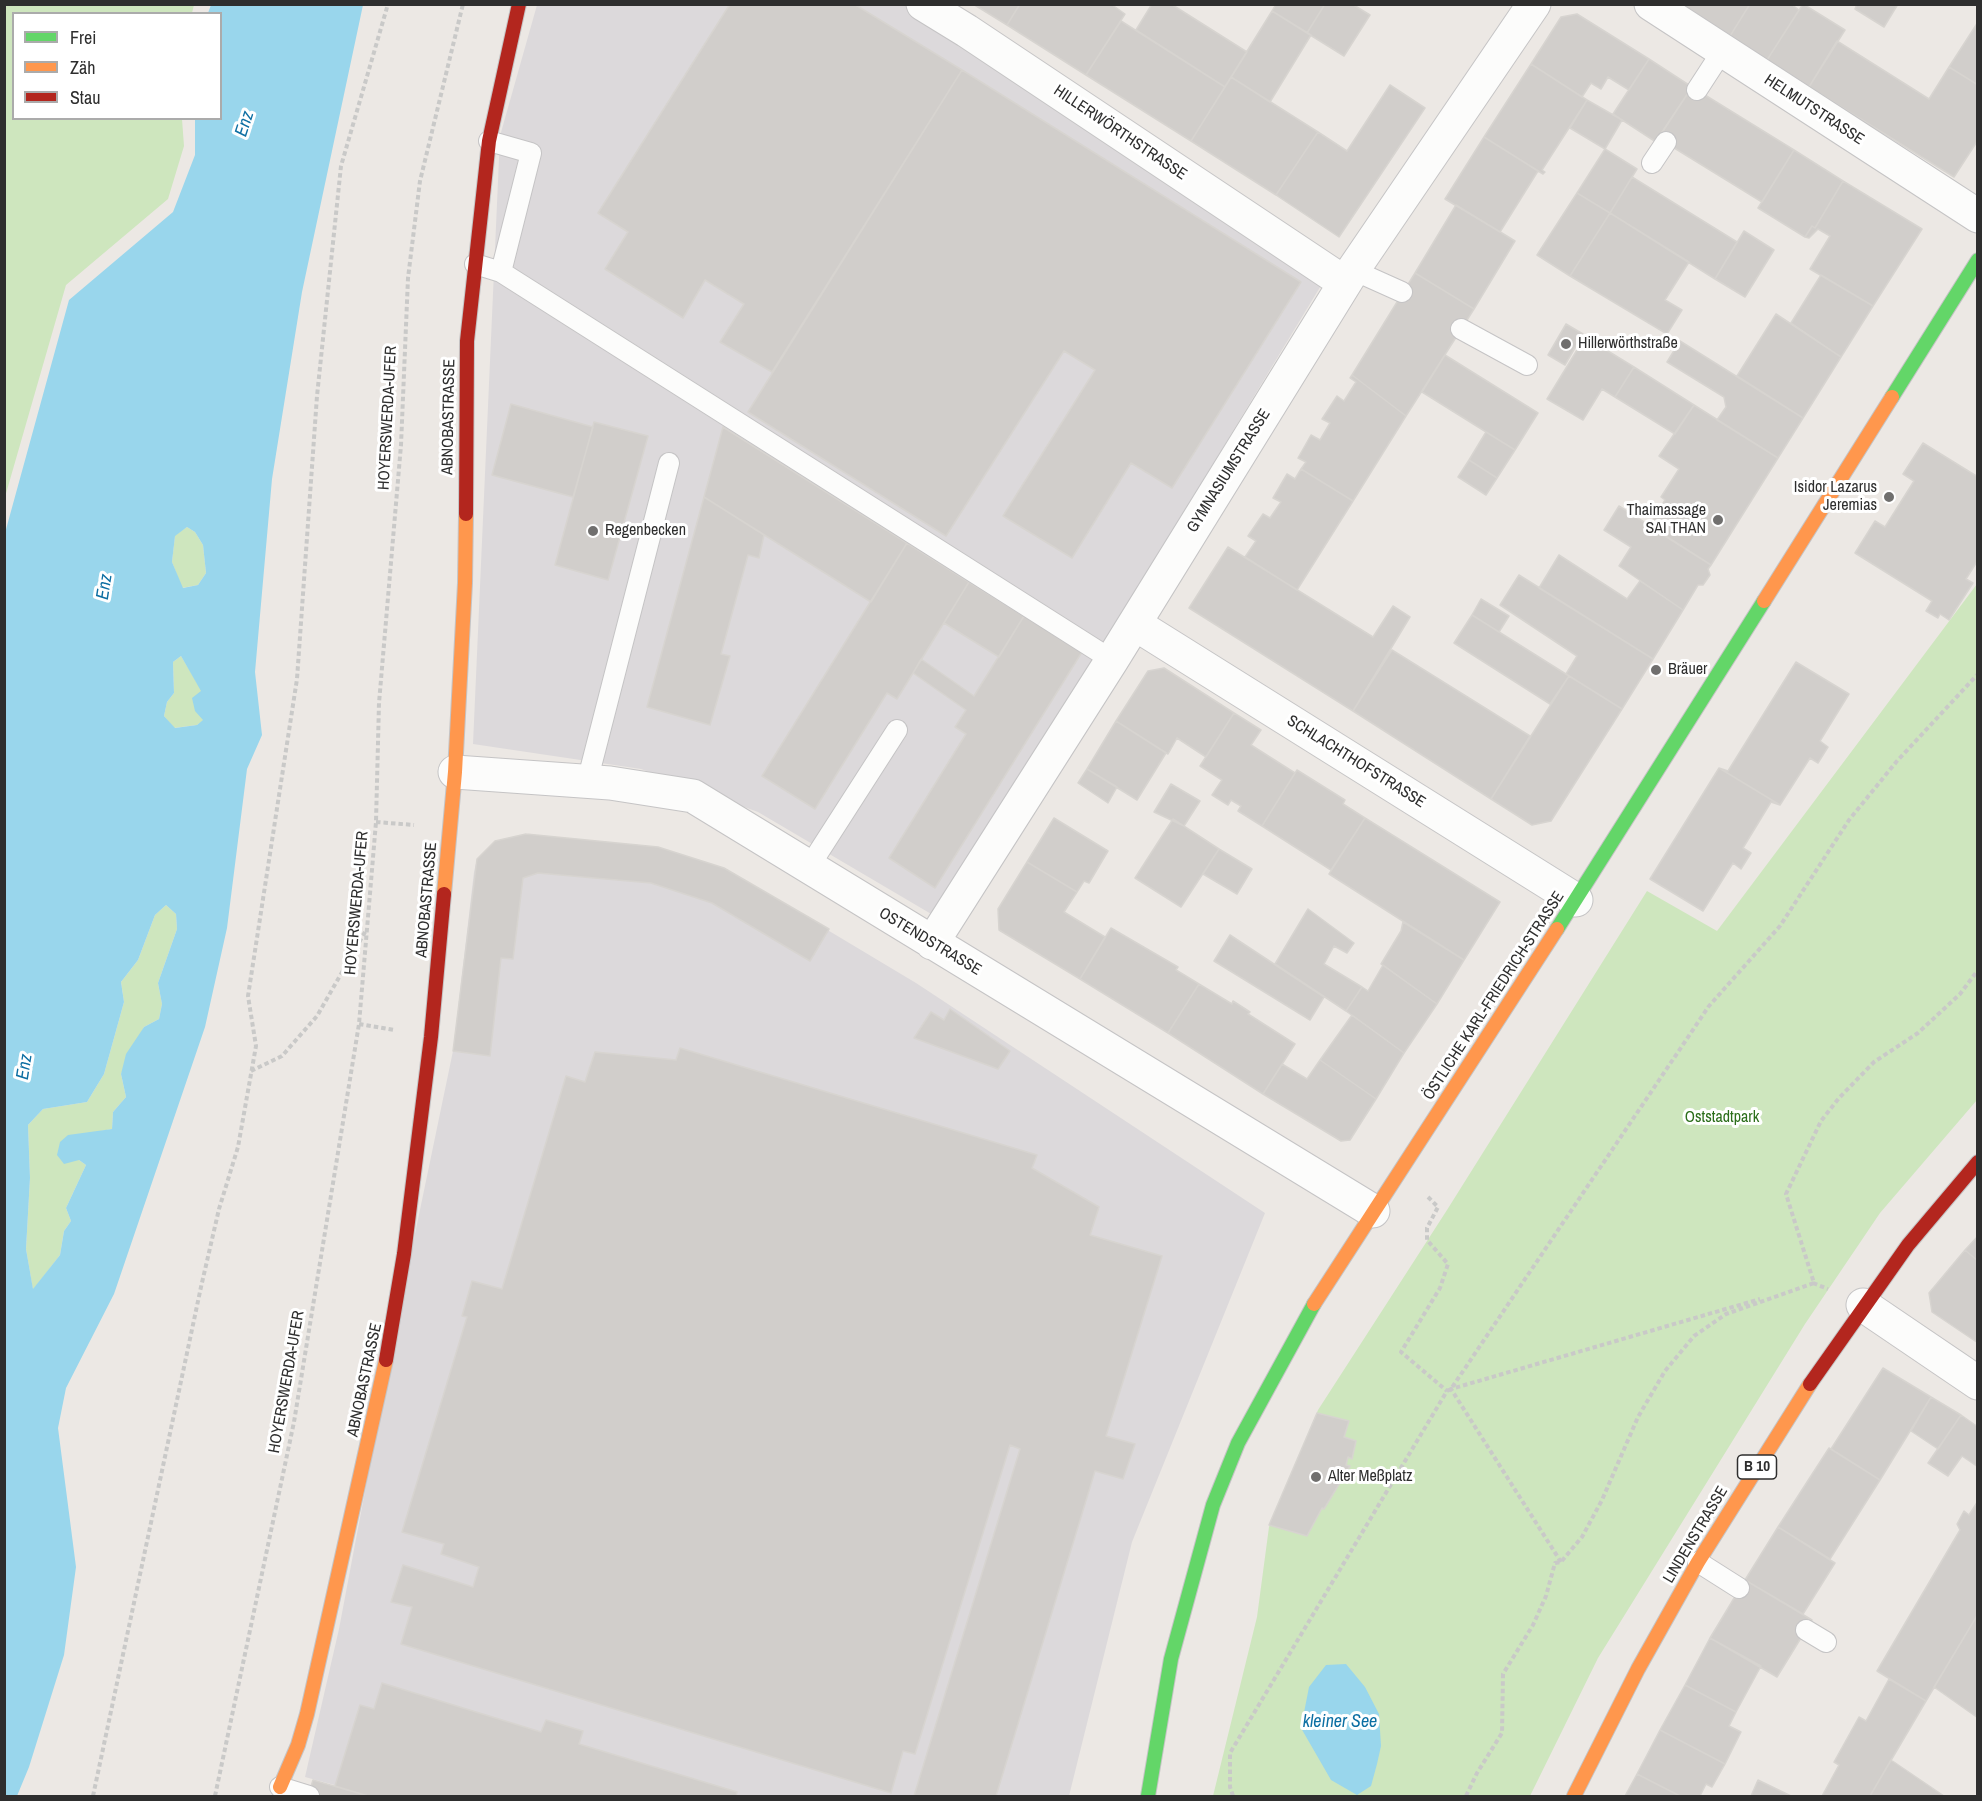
<!DOCTYPE html>
<html>
<head>
<meta charset="utf-8">
<style>
  body { margin:0 }
  #map { position:relative; width:1982px; height:1801px; overflow:hidden; background:#ece8e4; font-family:"Archivo Narrow",sans-serif }
  canvas { display:block }
  .frame { position:absolute; inset:0; border:6px solid #2e2e2e; pointer-events:none }
  .legend { position:absolute; left:12px; top:12px; width:210px; height:108px; box-sizing:border-box; background:#fff; border:2px solid #ababab; margin:0; padding:8px 10px; list-style:none; font-size:18px; color:#2e2e2e }
  .legend li { display:flex; align-items:center; gap:12px; height:30px }
  .legend b { width:30px; border:2px solid #ababab }
</style>
</head>
<body>
<div id="map">
<canvas width="1982" height="1801"></canvas>
<div class="frame"></div>
<ul class="legend">
<li><b style="height:8px;background:#63d668"></b>Frei</li>
<li><b style="height:8px;background:#ff974d"></b>Zäh</li>
<li><b style="height:8px;background:#b3261e"></b>Stau</li>
</ul>
</div>
<script>
const c = document.querySelector('canvas').getContext('2d');
c.lineJoin = 'round';
function paint(path, color) { c.fillStyle = color; c.fill(path, 'evenodd'); }
const shape = rows => new Path2D(rows.map(r => 'M' + r).join(''));
function stroke(path, color, width, dash) { c.strokeStyle = color; c.lineWidth = width; c.lineCap = dash ? 'butt' : 'round'; c.setLineDash(dash || []); c.stroke(path); }
function write(font, color, halo, rows, align = 'center') {
  c.font = font + ' "Archivo Narrow",sans-serif'; c.lineWidth = 6; c.setLineDash([]); c.textBaseline = 'middle'; c.strokeStyle = halo; c.fillStyle = color; for (const [text, x, y, turn = 0] of rows) {
    c.save(); c.translate(x, y); c.rotate((+turn || 0) * Math.PI / 180); c.textAlign = isNaN(turn) ? turn : align; if (halo) c.strokeText(text, 0, 0); c.fillText(text, 0, 0); c.restore();
  }
}
const industrial = shape([
  [537,5,909,5,1328,274,938,918,758,812,641,769,473,744,500,136],
  [526,834,658,847,724,868,916,983,1265,1213,1132,1542,1069,1796,375,1796,305,1777,339,1629,400,1306,453,1051,474,872,477,859,495,841]
]);
const green = shape([
  [5,4,194,5,192,13,14,14,14,118,182,119,184,146,168,199,66,285,5,497],
  [187,527,195,532,203,545,206,573,198,585,182,588,172,562,175,535],
  [1977,584,1977,1100,1880,1213,1805,1324,1598,1658,1530,1796,1213,1796,1257,1617,1269,1527,1318,1410,1447,1210,1647,891,1717,931],
  [181,656,202,691,204,720,197,725,174,728,164,716,167,702,174,693,173,662],
  [166,905,176,914,177,929,158,983,162,1004,159,1019,144,1027,121,1074,126,1097,113,1112,112,1129,101,1131,79,1160,86,1165,66,1208,71,1221,64,1231,60,1255,33,1290,26,1249,30,1178,28,1125,43,1109,87,1102,104,1074,124,1002,121,982,138,960,155,915]
]);
const water = shape([
  [211,5,363,5,302,292,272,479,255,672,262,735,247,769,227,928,205,1027,114,1294,66,1388,58,1428,76,1567,64,1655,29,1767,17,1796,5,1796,5,533,69,300,173,212,195,155,195,119,220,118,220,14,208,13],
  [187,527,195,532,203,545,206,573,198,585,183,588,172,562,175,536],
  [181,656,201,691,192,698,195,711,203,720,197,725,175,728,164,716,167,702,174,693,173,662],
  [166,905,176,914,177,929,158,983,162,1004,159,1019,144,1027,126,1054,121,1074,126,1097,113,1112,112,1129,68,1135,60,1142,57,1155,64,1164,79,1160,86,1165,66,1208,71,1221,64,1231,60,1255,33,1289,26,1249,30,1178,28,1125,43,1109,87,1102,104,1074,124,1002,121,982,138,960,155,915],
  [1346,1664,1365,1687,1379,1714,1381,1746,1377,1764,1371,1786,1357,1795,1331,1780,1301,1728,1309,1687,1326,1665]
]);
const building = shape([
  [730,4,854,4,962,70,772,372,720,342,744,304,705,280,683,318,605,269,628,232,598,213,730,4],
  [973,4,1020,4,1007,25,973,4],
  [1020,4,1111,4,1125,14,1086,75,1007,25,1020,4],
  [1152,4,1171,4,1247,52,1225,87,1136,30,1152,4],
  [1276,4,1325,4,1307,33,1272,11,1276,4],
  [1325,4,1352,4,1370,15,1344,56,1307,33,1325,4],
  [1681,4,1750,4,1730,36,1681,4],
  [1750,4,1791,4,1799,10,1767,60,1730,36,1750,4],
  [1803,4,1845,30,1809,87,1767,60,1803,4],
  [1857,4,1898,4,1884,27,1855,9,1857,4],
  [1272,11,1311,35,1270,102,1231,77,1272,11],
  [1577,14,1649,59,1629,90,1608,77,1601,89,1591,83,1582,97,1531,64,1561,17,1577,14],
  [1121,21,1225,87,1191,141,1086,75,1121,21],
  [1978,22,1978,85,1949,67,1978,22],
  [1837,41,1929,99,1949,67,1978,85,1978,140,1954,177,1809,87,1837,41],
  [1649,59,1692,87,1656,142,1613,114,1649,59],
  [1531,64,1587,100,1542,170,1545,172,1543,174,1484,137,1531,64],
  [962,70,1301,282,1172,488,1131,463,1072,558,1003,516,1095,370,1064,351,946,536,748,412,962,70],
  [1231,77,1318,132,1276,195,1191,141,1231,77],
  [1390,85,1425,108,1339,237,1276,195,1318,132,1347,151,1390,85],
  [1692,87,1794,150,1762,202,1658,138,1692,87],
  [1587,100,1622,120,1605,149,1570,128,1587,100],
  [1484,137,1538,171,1500,232,1445,199,1484,137],
  [1605,149,1637,169,1610,213,1577,193,1605,149],
  [1794,150,1843,181,1815,228,1812,226,1805,237,1758,208,1794,150],
  [1632,177,1737,242,1715,279,1610,213,1632,177],
  [1843,181,1922,229,1873,306,1810,269,1830,236,1818,229,1809,238,1805,237,1812,226,1815,228,1843,181],
  [1577,193,1610,213,1570,276,1537,255,1577,193],
  [1456,205,1515,241,1474,309,1415,273,1456,205],
  [1610,213,1689,262,1665,300,1682,310,1667,334,1570,276,1610,213],
  [1744,231,1774,250,1745,297,1715,279,1744,231],
  [1415,273,1474,309,1406,416,1352,375,1415,273],
  [1821,275,1873,306,1841,357,1791,323,1821,275],
  [1776,314,1841,357,1803,418,1737,376,1776,314],
  [1566,324,1583,334,1565,365,1548,355,1566,324],
  [1585,337,1634,367,1615,397,1602,389,1583,420,1547,399,1585,337],
  [1680,341,1803,418,1778,458,1717,420,1726,407,1724,397,1667,362,1680,341],
  [1445,355,1538,413,1515,450,1422,392,1445,355],
  [1634,367,1694,405,1675,434,1615,397,1634,367],
  [1352,375,1406,416,1353,501,1301,469,1306,462,1298,458,1311,435,1320,440,1330,423,1322,419,1337,396,1344,401,1356,382,1350,378,1352,375],
  [511,404,593,427,573,497,492,475,511,404],
  [1694,405,1778,458,1711,565,1649,526,1665,500,1661,497,1679,469,1659,456,1694,405],
  [594,422,648,436,608,580,555,565,594,422],
  [723,427,907,543,871,602,704,497,723,427],
  [1486,432,1515,450,1497,478,1469,460,1486,432],
  [1923,443,1978,477,1978,560,1966,579,1973,583,1949,620,1940,614,1938,618,1926,611,1932,601,1855,553,1875,521,1885,527,1914,481,1903,474,1923,443],
  [1469,460,1497,478,1486,495,1458,477,1469,460],
  [1301,469,1353,501,1297,590,1245,557,1256,541,1248,536,1263,514,1270,518,1281,502,1273,498,1287,474,1295,479,1301,469],
  [704,497,764,535,759,558,748,555,721,654,730,656,710,725,647,707,704,497],
  [1619,506,1711,565,1708,569,1710,575,1703,585,1698,585,1683,610,1619,566,1631,547,1604,530,1619,506],
  [907,543,969,582,897,699,887,693,815,809,762,776,907,543],
  [1228,547,1373,637,1393,606,1410,617,1353,711,1189,608,1228,547],
  [1559,555,1627,599,1640,581,1683,610,1653,659,1539,588,1559,555],
  [1519,575,1653,659,1622,709,1566,674,1577,656,1500,605,1519,575],
  [969,582,1024,616,999,657,944,623,969,582],
  [1481,599,1509,616,1499,632,1472,615,1481,599],
  [1472,615,1569,676,1550,704,1454,643,1472,615],
  [1024,616,1082,652,935,888,889,858,966,734,955,727,966,710,913,673,921,659,974,696,1024,616],
  [1392,650,1530,736,1491,799,1353,711,1392,650],
  [1796,662,1849,694,1820,741,1828,747,1818,763,1810,758,1780,805,1719,768,1728,771,1796,662],
  [1164,668,1234,713,1206,757,1177,738,1168,754,1116,721,1148,671,1164,668],
  [1569,676,1622,709,1551,821,1532,825,1491,799,1569,676],
  [1234,713,1261,730,1251,745,1295,773,1262,826,1238,811,1241,806,1231,800,1228,805,1212,795,1222,780,1200,766,1234,713],
  [1116,721,1166,753,1137,800,1087,769,1116,721],
  [1719,768,1780,805,1771,802,1743,848,1751,853,1741,869,1733,863,1703,911,1650,879,1719,768],
  [1087,769,1117,787,1108,803,1078,783,1087,769],
  [1297,770,1345,800,1343,804,1365,818,1331,870,1262,826,1297,770],
  [1171,784,1200,801,1184,826,1154,812,1171,784],
  [1054,818,1108,851,1089,883,1084,881,1077,892,1027,862,1054,818],
  [1365,818,1500,902,1464,960,1329,874,1365,818],
  [1173,819,1219,849,1181,907,1135,878,1173,819],
  [526,834,658,847,724,868,829,929,810,961,712,903,651,883,538,873,523,878,513,959,501,958,490,1056,453,1051,477,859,495,841,526,834],
  [1219,849,1252,869,1237,894,1203,874,1219,849],
  [1027,862,1077,892,1064,912,1105,937,1080,979,999,930,998,909,1027,862],
  [1308,909,1354,943,1347,953,1334,946,1324,964,1362,987,1346,1011,1275,964,1308,909],
  [1403,922,1464,960,1437,1004,1381,964,1401,931,1403,922],
  [1111,928,1178,967,1176,970,1199,984,1168,1033,1080,979,1111,928],
  [1230,935,1324,997,1310,1020,1214,961,1230,935],
  [1383,965,1437,1004,1404,1053,1346,1011,1362,987,1368,991,1383,965],
  [1199,984,1232,1004,1233,1001,1250,1012,1248,1014,1295,1044,1263,1094,1168,1033,1199,984],
  [950,1009,1010,1051,998,1069,914,1038,931,1012,944,1020,950,1009],
  [1352,1015,1404,1053,1376,1099,1320,1060,1352,1015],
  [680,1048,1037,1155,1032,1168,1099,1207,1090,1235,1162,1256,1106,1436,1135,1444,1123,1479,1095,1471,996,1796,914,1796,1020,1449,1010,1445,915,1754,903,1751,891,1793,401,1644,412,1607,391,1602,403,1565,473,1587,479,1567,441,1554,444,1544,402,1532,467,1317,462,1316,472,1281,502,1289,566,1076,585,1082,595,1052,676,1060,680,1048],
  [1320,1060,1376,1099,1350,1140,1341,1141,1263,1094,1282,1064,1307,1079,1320,1060],
  [1978,1236,1978,1261,1965,1250,1978,1236],
  [1965,1250,1978,1261,1978,1343,1932,1312,1929,1293,1965,1250],
  [1883,1368,1931,1397,1880,1480,1831,1449,1883,1368],
  [1931,1397,1961,1415,1938,1449,1911,1431,1931,1397],
  [1317,1413,1349,1421,1344,1437,1356,1441,1352,1459,1348,1457,1346,1465,1350,1466,1324,1509,1322,1508,1307,1536,1269,1525,1317,1413],
  [1961,1415,1978,1427,1978,1467,1962,1456,1948,1476,1928,1463,1961,1415],
  [1829,1448,1880,1480,1830,1559,1778,1527,1829,1448],
  [1978,1501,1978,1614,1926,1701,1877,1671,1960,1530,1957,1524,1964,1511,1969,1515,1978,1501],
  [1778,1527,1835,1563,1803,1614,1745,1580,1778,1527],
  [1745,1580,1812,1620,1777,1677,1710,1638,1745,1580],
  [1978,1614,1977,1679,1978,1718,1934,1687,1978,1614],
  [1710,1638,1761,1666,1736,1712,1685,1685,1710,1638],
  [1889,1679,1926,1701,1870,1796,1822,1796,1839,1765,1834,1762,1859,1717,1866,1721,1889,1679],
  [382,1683,541,1732,546,1720,583,1731,579,1744,737,1792,736,1796,368,1796,335,1786,360,1705,374,1709,382,1683],
  [1685,1685,1736,1712,1729,1726,1741,1732,1725,1764,1660,1730,1685,1685],
  [1660,1730,1725,1764,1712,1787,1706,1784,1700,1796,1680,1796,1637,1774,1660,1730],
  [1891,1760,1944,1796,1870,1796,1891,1760],
  [1637,1774,1680,1796,1625,1796,1637,1774],
  [313,1780,368,1796,308,1796,313,1780],
  [1758,1780,1791,1796,1751,1796,1758,1780]
]);
const path = shape([
  [376,822,414,825],
  [359,1024,394,1030],
  [251,1071,282,1056,317,1016,365,932],
  [1428,1197,1438,1207,1427,1228,1427,1240,1448,1264,1440,1288,1401,1352,1447,1391],
  [1813,1283,1828,1289],
  [1561,1562,1451,1389,1760,1299],
  [93,1796,201,1287,219,1209,238,1147,256,1046,248,996,297,679,317,396,341,166,388,4],
  [215,1796,294,1422,359,1024,376,822,379,703,401,445,408,278,420,181,463,4],
  [1233,1796,1230,1787,1230,1753,1447,1391,1451,1389,1709,1006,1780,926,1849,820,1897,761,1978,674],
  [1466,1796,1477,1773,1502,1733,1503,1674,1533,1625,1546,1596,1555,1563,1561,1562,1582,1537,1602,1500,1638,1417,1665,1371,1694,1336,1726,1314,1814,1283,1786,1194,1821,1121,1839,1098,1874,1062,1918,1033,1960,994,1978,970]
]);
const lane = shape([
  [1697,90,1723,50],
  [489,141,531,153,501,272],
  [1652,163,1666,142],
  [475,264,501,272,1112,660],
  [1353,270,1402,292],
  [1461,329,1527,365],
  [587,782,669,463],
  [809,867,897,730],
  [1698,1562,1739,1588],
  [1806,1630,1826,1642],
  [280,1787,309,1796]
]);
const street = shape([
  [923,4,967,31,1345,283],
  [1651,4,1978,216],
  [1135,624,1576,900],
  [455,772,610,783,693,796,1373,1211],
  [932,943,1112,660,1353,270,1534,4],
  [1863,1305,1978,1383]
]);
const fast = shape([
  [1892,397,1978,260],
  [1557,929,1764,601],
  [1148,1796,1171,1659,1213,1505,1238,1443,1314,1304]
]);
const slow = shape([
  [1764,601,1892,397],
  [444,894,455,772,465,583,466,514],
  [1314,1304,1557,929],
  [280,1787,298,1745,307,1714,386,1360],
  [1574,1796,1638,1669,1698,1562,1810,1384]
]);
const jam = shape([
  [466,514,467,341,489,141,519,4],
  [386,1360,404,1254,431,1037,444,894],
  [1810,1384,1908,1245,1978,1162]
]);
const markers = [
  [1566,344,6,"#706f6e"],
  [1889,497,6,"#706f6e"],
  [1718,520,6,"#706f6e"],
  [593,531,6,"#706f6e"],
  [1656,670,6,"#706f6e"],
  [1316,1477,6,"#706f6e"]
];
const shields = [
  [1757,1467,39]
];
const shieldNames = [
  ["B 10",1757,1467]
];
const streetNames = [
  ["HELMUTSTRASSE",1814,110,33],
  ["HILLERWÖRTHSTRASSE",1120,133,34],
  ["ABNOBASTRASSE",449,417,-89],
  ["HOYERSWERDA-UFER",388,418,-87],
  ["GYMNASIUMSTRASSE",1229,471,-58],
  ["SCHLACHTHOFSTRASSE",1356,762,32],
  ["ABNOBASTRASSE",427,900,-85],
  ["HOYERSWERDA-UFER",357,903,-85],
  ["OSTENDSTRASSE",930,942,31],
  ["ÖSTLICHE KARL-FRIEDRICH-STRASSE",1494,996,-57],
  ["ABNOBASTRASSE",365,1380,-78],
  ["HOYERSWERDA-UFER",287,1382,-80],
  ["LINDENSTRASSE",1696,1535,-59]
];
const poiNames = [
  ["Hillerwörthstraße",1578,344],
  ["Isidor Lazarus",1877,488,"right"],
  ["Jeremias",1877,506,"right"],
  ["Thaimassage",1706,511,"right"],
  ["SAI THAN",1706,529,"right"],
  ["Regenbecken",605,531],
  ["Bräuer",1668,670],
  ["Alter Meßplatz",1328,1477]
];
const parkNames = [
  ["Oststadtpark",1722,1118]
];
const waterNames = [
  ["Enz",245,124,-72],
  ["Enz",105,587,-81],
  ["Enz",25,1067,-81],
  ["kleiner See",1340,1722]
];
paint(industrial, '#dcd9db');
paint(green, '#cee6be');
paint(water, '#99d6ec');
paint(building, '#d1cecb');
stroke(building, '#d7d4d0', 1.5);
stroke(lane, '#c5c4c5', 22);
stroke(street, '#c5c4c5', 35);
stroke(fast, '#c5c4c5', 16);
stroke(slow, '#c5c4c5', 16);
stroke(jam, '#c5c4c5', 16);
stroke(path, '#c9c9c8', 4, [4.5, 3]);
stroke(lane, '#fcfcfb', 20);
stroke(street, '#fcfcfb', 33);
stroke(fast, '#63d668', 14);
stroke(slow, '#ff974d', 14);
stroke(jam, '#b3261e', 14);
for (const [x, y, r, color] of markers) { const dot = new Path2D(); dot.arc(x, y, r, 0, 2 * Math.PI); c.fillStyle = color; c.fill(dot); stroke(dot, '#fff', 2); }
for (const [x, y, w] of shields) { const box = new Path2D(); box.roundRect(x - w / 2, y - 12, w, 24, 4.5); c.fillStyle = '#fff'; c.fill(box); stroke(box, '#2e2e2e', 1.5); }
write('bold 15px', '#2e2e2e', null, shieldNames);
write('16px', '#2e2e2e', '#fff', streetNames);
write('16px', '#2e2e2e', '#fff', poiNames, 'left');
write('16px', '#2c6e1b', '#fff', parkNames);
write('italic 18px', '#0d6fa3', '#fff', waterNames);
</script>
</body>
</html>
